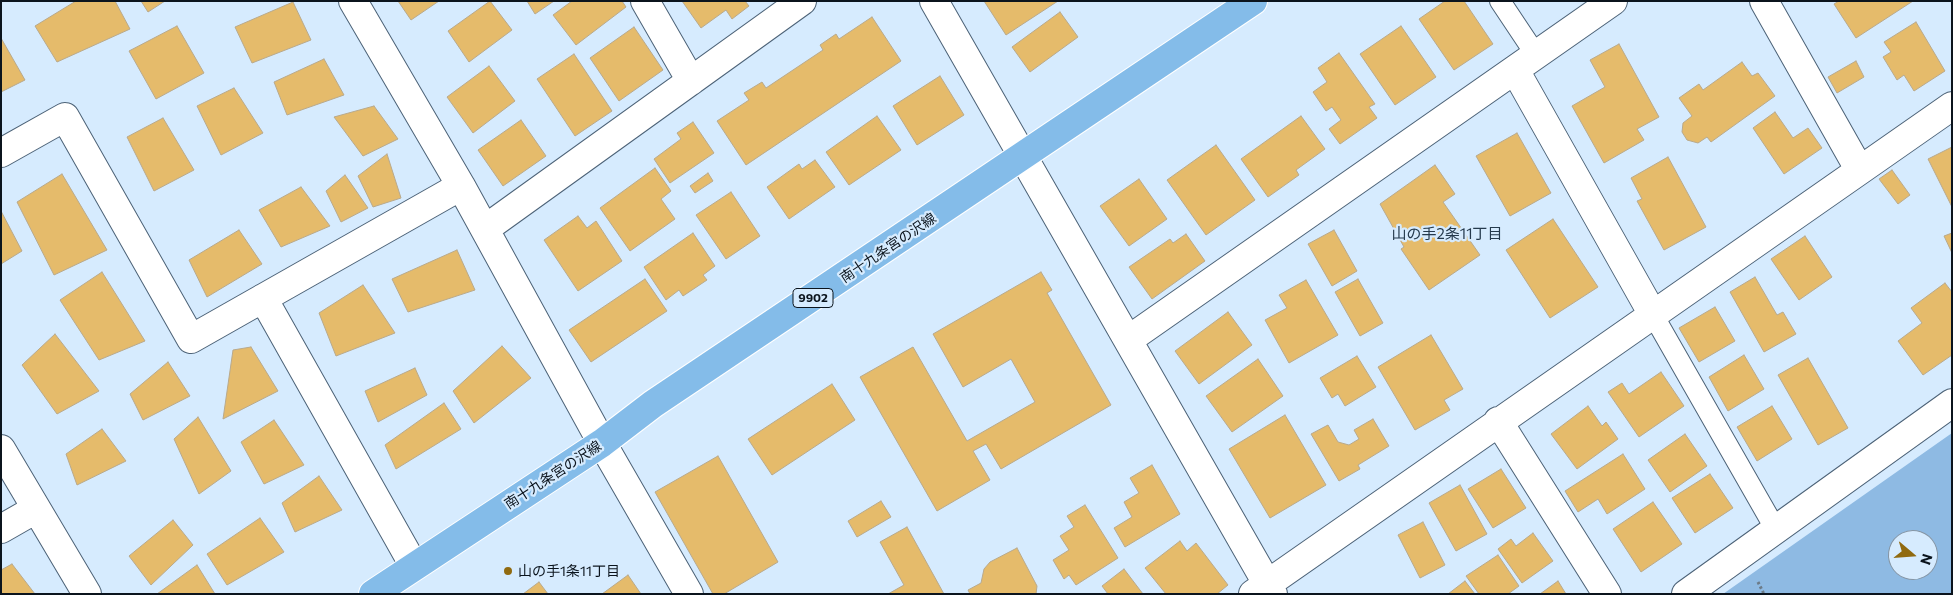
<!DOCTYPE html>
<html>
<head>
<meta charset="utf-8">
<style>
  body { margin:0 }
  #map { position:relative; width:1953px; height:595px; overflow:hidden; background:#d6ebfe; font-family:Commissioner,sans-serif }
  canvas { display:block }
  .frame { position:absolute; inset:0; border:2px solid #0b141d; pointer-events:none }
  .north { position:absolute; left:1888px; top:530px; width:50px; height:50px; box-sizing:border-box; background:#d6ebfe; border:1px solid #8595a4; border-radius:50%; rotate:108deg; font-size:14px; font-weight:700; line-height:20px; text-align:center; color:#0b141d }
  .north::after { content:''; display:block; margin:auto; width:18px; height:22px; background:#906a10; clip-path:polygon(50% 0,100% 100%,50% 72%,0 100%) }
</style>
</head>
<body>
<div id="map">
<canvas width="1953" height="595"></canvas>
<div class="frame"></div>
<div class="north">N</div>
</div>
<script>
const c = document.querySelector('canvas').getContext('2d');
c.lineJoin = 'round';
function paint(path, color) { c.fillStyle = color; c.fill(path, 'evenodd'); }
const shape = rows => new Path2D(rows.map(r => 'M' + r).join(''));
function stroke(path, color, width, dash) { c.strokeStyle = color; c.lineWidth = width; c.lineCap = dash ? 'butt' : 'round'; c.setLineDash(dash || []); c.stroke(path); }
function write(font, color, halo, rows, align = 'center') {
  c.font = font + ' Commissioner,"Noto Sans JP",sans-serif'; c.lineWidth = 4.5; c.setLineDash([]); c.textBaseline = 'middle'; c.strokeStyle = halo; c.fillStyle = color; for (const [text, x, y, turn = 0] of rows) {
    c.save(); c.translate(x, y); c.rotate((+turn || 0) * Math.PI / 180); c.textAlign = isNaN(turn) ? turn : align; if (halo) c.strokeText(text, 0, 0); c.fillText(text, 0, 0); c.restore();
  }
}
const green = shape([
  [1952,433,1952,594,1723,594],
  [1898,540,1928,540,1928,570,1898,570]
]);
const building = shape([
  [76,1,115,1,130,29,57,62,35,26,76,1],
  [141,1,165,1,148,12,141,1],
  [398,1,439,1,411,20,398,1],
  [490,1,512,30,469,62,448,31,490,1],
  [527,1,554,1,535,14,527,1],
  [572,1,622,1,626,7,576,45,553,15,572,1],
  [682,1,745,1,749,6,732,19,726,10,701,28,682,1],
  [984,1,1058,1,1006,35,984,1],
  [1445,1,1464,1,1493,44,1454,70,1419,19,1445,1],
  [1839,1,1913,1,1856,38,1834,4,1839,1],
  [293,2,311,40,252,63,235,27,293,2],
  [1060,12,1078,37,1030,72,1012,47,1060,12],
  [872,17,901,61,746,165,717,121,749,100,744,93,762,82,766,88,823,50,820,45,836,34,839,39,872,17],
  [1916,22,1945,71,1914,91,1904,75,1897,80,1883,57,1891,52,1884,42,1916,22],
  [177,26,204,73,156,99,129,51,177,26],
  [1401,26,1436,77,1395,105,1360,54,1401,26],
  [634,27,663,70,619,101,590,58,634,27],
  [1,38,25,80,1,92,1,38],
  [1619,44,1659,117,1637,129,1644,140,1604,163,1572,106,1605,87,1590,60,1619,44],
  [1339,53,1375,104,1369,107,1377,118,1340,144,1329,129,1341,120,1332,107,1326,111,1313,92,1327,82,1318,68,1339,53],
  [574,54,612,111,575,136,537,79,574,54],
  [324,59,344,95,287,115,274,82,324,59],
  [1856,61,1864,77,1837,93,1828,77,1856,61],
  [1742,62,1752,76,1758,73,1775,96,1711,142,1707,137,1698,143,1687,140,1682,132,1683,123,1692,116,1679,98,1699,84,1703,90,1742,62],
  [489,66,515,101,473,133,447,97,489,66],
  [940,76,964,115,917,145,893,106,940,76],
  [234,88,263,133,221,155,197,106,234,88],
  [374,106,398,139,363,156,334,117,374,106],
  [1775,112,1793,138,1808,128,1822,148,1784,174,1753,128,1775,112],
  [877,116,901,150,849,185,826,152,877,116],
  [1301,116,1325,149,1296,170,1299,175,1268,197,1241,159,1301,116],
  [163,118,194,170,154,191,127,137,163,118],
  [521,120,546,156,503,186,478,150,521,120],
  [693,122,714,153,670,183,654,159,681,139,677,133,693,122],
  [1517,133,1551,193,1510,216,1476,156,1517,133],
  [1216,145,1255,200,1206,235,1167,180,1216,145],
  [1952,147,1952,207,1928,159,1952,147],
  [387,154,401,198,373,207,358,176,387,154],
  [1668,157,1706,227,1664,250,1637,201,1642,199,1631,178,1668,157],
  [815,160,835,187,789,219,767,187,799,164,802,169,815,160],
  [1435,165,1455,194,1443,202,1480,255,1429,290,1401,249,1404,247,1380,204,1435,165],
  [655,168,671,191,661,199,675,219,630,251,600,208,655,168],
  [1892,170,1910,195,1898,204,1879,179,1892,170],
  [708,173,713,181,695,193,690,186,708,173],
  [62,174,107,250,54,275,17,202,62,174],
  [345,175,368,208,341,222,326,191,345,175],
  [1139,179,1167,219,1129,246,1100,206,1139,179],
  [301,187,330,226,281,247,259,210,301,187],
  [731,192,760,236,726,259,696,215,731,192],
  [1,211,22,251,1,264,1,211],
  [578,216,587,228,596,221,622,261,578,291,544,240,578,216],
  [1553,219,1598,287,1550,318,1506,250,1553,219],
  [239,230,262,264,207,297,189,260,239,230],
  [1334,230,1357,271,1332,286,1308,244,1334,230],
  [693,233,715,266,703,275,707,280,683,296,679,290,666,300,644,267,693,233],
  [1952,233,1952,253,1944,236,1952,233],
  [1186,234,1205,261,1152,299,1129,267,1170,239,1173,243,1186,234],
  [1805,236,1832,277,1799,300,1771,259,1805,236],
  [457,250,475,290,408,312,392,279,457,250],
  [102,272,145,341,99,360,60,300,102,272],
  [1041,272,1052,290,1047,293,1111,405,1001,469,986,444,973,451,990,480,937,511,860,377,913,347,967,441,1035,402,1011,359,963,387,933,334,1041,272],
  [1755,277,1777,315,1783,312,1796,334,1764,352,1730,292,1755,277],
  [645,279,667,311,591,362,569,330,645,279],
  [1358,279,1383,323,1360,336,1335,292,1358,279],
  [1306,280,1338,335,1289,363,1265,320,1287,308,1279,295,1306,280],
  [1945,283,1952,292,1952,355,1923,375,1898,341,1922,323,1911,308,1945,283],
  [363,285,395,333,336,356,319,313,363,285],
  [1715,307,1735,341,1699,362,1679,328,1715,307],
  [1228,312,1252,345,1199,384,1175,351,1228,312],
  [55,334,99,391,57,414,22,365,55,334],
  [1431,335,1463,389,1444,400,1450,410,1415,430,1378,367,1431,335],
  [502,346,531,378,474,423,453,391,502,346],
  [251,347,278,391,223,419,233,350,251,347],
  [1744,355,1764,389,1728,411,1709,377,1744,355],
  [1357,356,1376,387,1345,406,1338,394,1332,398,1320,378,1357,356],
  [1808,358,1848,428,1818,445,1778,375,1808,358],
  [1258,359,1283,396,1232,432,1206,396,1258,359],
  [168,362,190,396,143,420,130,394,168,362],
  [415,368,427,395,378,422,365,391,415,368],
  [1661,372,1684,406,1639,437,1608,392,1622,383,1629,394,1661,372],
  [832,384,855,420,772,475,748,439,832,384],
  [444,403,461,429,396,469,385,445,444,403],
  [1588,406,1602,426,1606,422,1618,439,1577,469,1551,434,1588,406],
  [1772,406,1792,439,1757,461,1737,427,1772,406],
  [1285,415,1326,485,1270,518,1229,449,1285,415],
  [198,417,231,471,199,494,174,439,198,417],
  [1373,419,1389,446,1358,465,1360,469,1339,481,1311,434,1328,425,1338,442,1349,445,1359,439,1354,430,1373,419],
  [274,420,304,465,264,484,241,442,274,420],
  [102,429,126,461,77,485,66,454,102,429],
  [1685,434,1707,466,1670,492,1648,460,1685,434],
  [1623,454,1645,489,1607,514,1598,499,1578,512,1565,491,1623,454],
  [718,456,778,562,724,594,713,594,655,492,718,456],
  [1152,465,1180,514,1125,547,1114,528,1132,517,1124,502,1139,493,1130,478,1152,465],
  [1501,469,1526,508,1493,528,1468,489,1501,469],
  [1710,474,1733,508,1695,533,1672,498,1710,474],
  [319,476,342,510,295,532,282,503,319,476],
  [1460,485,1487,534,1456,551,1429,503,1460,485],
  [881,501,891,517,857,537,848,521,881,501],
  [1653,502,1682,544,1641,572,1613,529,1653,502],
  [1085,505,1118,558,1076,585,1069,575,1064,579,1053,560,1069,550,1060,536,1074,527,1067,516,1085,505],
  [260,518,284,552,227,585,207,554,260,518],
  [173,520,193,545,151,585,129,556,173,520],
  [1423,522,1445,565,1420,578,1398,535,1423,522],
  [907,527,944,594,888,594,904,585,880,542,907,527],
  [1533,533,1553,561,1522,583,1498,549,1511,539,1516,546,1533,533],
  [1180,541,1187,551,1196,543,1228,585,1217,594,1166,594,1145,568,1180,541],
  [1017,548,1037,586,1036,594,970,594,968,590,981,583,984,569,990,562,1017,548],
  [1498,555,1519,586,1508,594,1479,594,1466,576,1498,555],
  [12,564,35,594,1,594,1,570,12,564],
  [197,565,215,594,157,594,197,565],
  [1124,569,1143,594,1108,594,1102,586,1124,569],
  [628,575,641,594,602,594,628,575],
  [1465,581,1475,594,1448,594,1465,581],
  [1558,581,1566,594,1540,594,1558,581],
  [539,582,548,594,523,594,539,582]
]);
const path = shape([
  [1758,582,1764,594]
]);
const lane = shape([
  [1500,1,1536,55],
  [1652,313,1776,530]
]);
const street = shape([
  [353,1,461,186,602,443,689,594],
  [645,1,691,81],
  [934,1,1273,594],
  [1764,1,1859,169],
  [1515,70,1652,313],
  [1,153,65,117,191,339,461,186],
  [485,229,802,1],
  [263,298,414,566],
  [1128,340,1613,1],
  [1498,421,1607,594],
  [1,449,87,594],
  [1,529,36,509],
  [1253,594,1952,106],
  [1686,594,1952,403]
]);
const primary = shape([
  [373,594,602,443,653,404,1253,1]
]);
const markers = [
  [508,571,5,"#906a10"]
];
const shields = [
  [813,298,40]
];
const shieldNames = [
  ["9902",813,298]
];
const streetNames = [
  ["南十九条宮の沢線",888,248,-34],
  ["南十九条宮の沢線",553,475,-33]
];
const poiNames = [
  ["山の手1条11丁目",518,571]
];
const neighbourhoodNames = [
  ["山の手2条11丁目",1447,234]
];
paint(green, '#8ebae3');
paint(building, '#e5bb6b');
stroke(building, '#b8a98c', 1);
stroke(lane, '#4c6277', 22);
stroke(street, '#4c6277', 30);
stroke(primary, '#fff', 30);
stroke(path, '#6c7b88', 3, [2.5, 2.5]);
stroke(lane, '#fff', 20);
stroke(street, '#fff', 28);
stroke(primary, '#84bce9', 28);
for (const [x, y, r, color] of markers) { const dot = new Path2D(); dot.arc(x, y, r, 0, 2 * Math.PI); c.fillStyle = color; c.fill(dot); stroke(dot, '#d6ebfe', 2); }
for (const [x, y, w] of shields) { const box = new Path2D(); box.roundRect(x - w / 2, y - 9.5, w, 19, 4); c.fillStyle = '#d6ebfe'; c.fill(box); stroke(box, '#0b141d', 1); }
write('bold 12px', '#0b141d', null, shieldNames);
write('14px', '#0b141d', '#d6ebfe', streetNames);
write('14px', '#0b141d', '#d6ebfe', poiNames, 'left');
write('15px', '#253a4d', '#d6ebfe', neighbourhoodNames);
</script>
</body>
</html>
